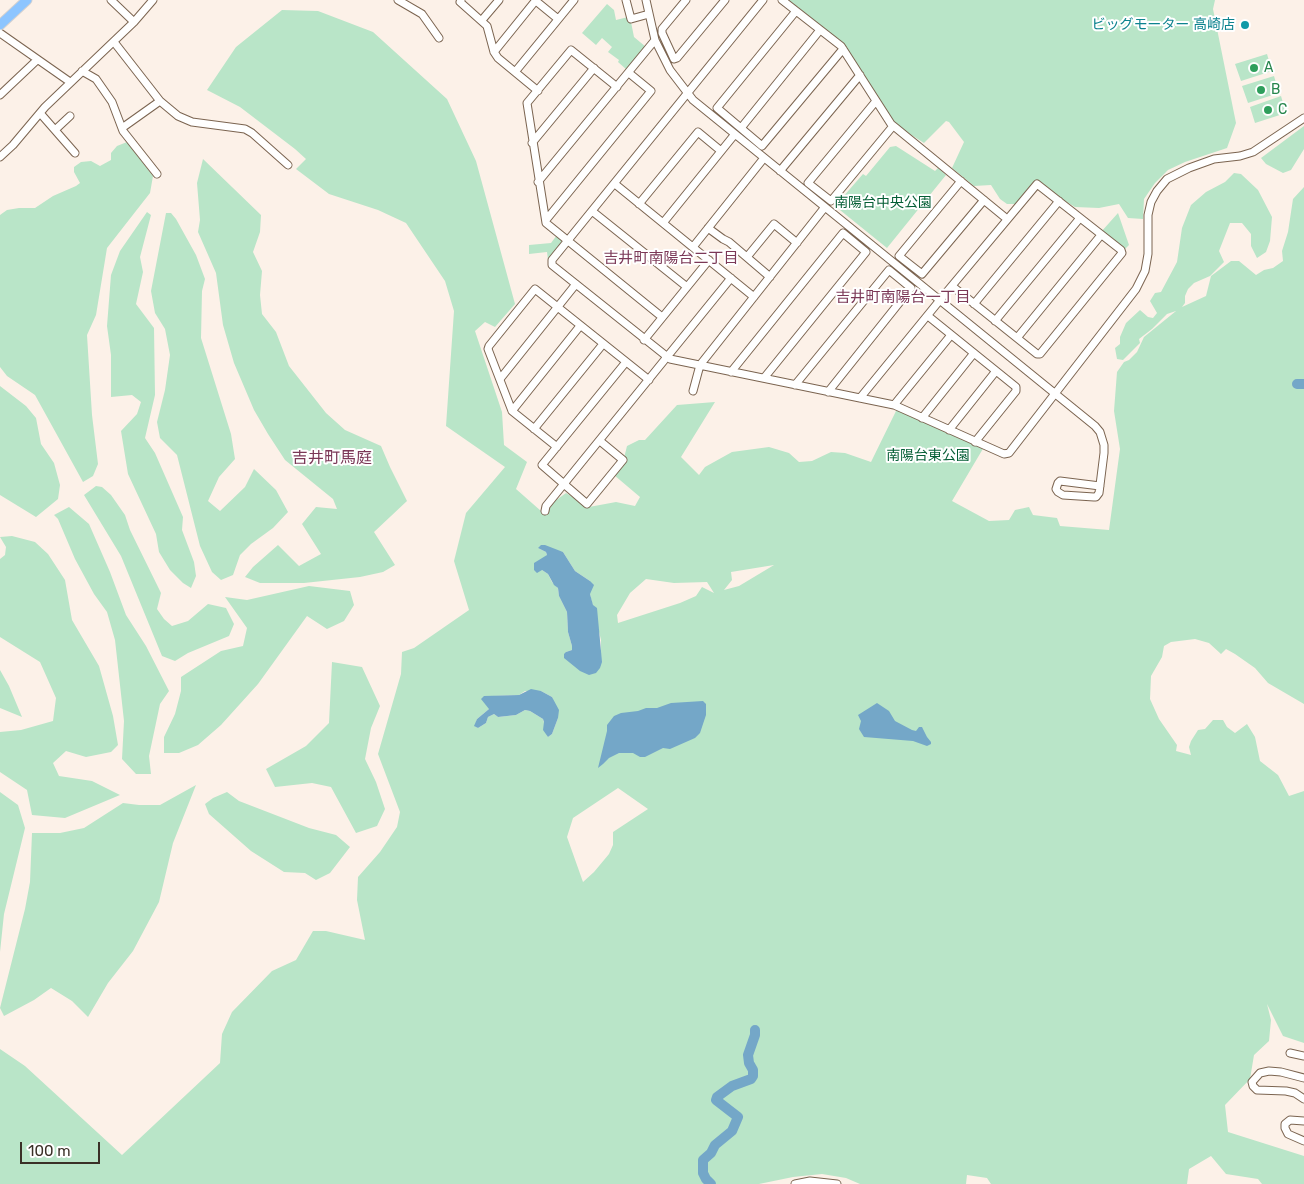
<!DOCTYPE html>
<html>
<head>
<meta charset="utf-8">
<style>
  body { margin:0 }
  #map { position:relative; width:1304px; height:1184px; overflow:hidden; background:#fcf1e8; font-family:Rubik,sans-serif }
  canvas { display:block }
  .scale { position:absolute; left:20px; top:1142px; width:80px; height:22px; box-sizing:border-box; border:2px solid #3a3027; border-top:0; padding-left:6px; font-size:15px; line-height:18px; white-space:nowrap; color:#3a3027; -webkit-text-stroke:4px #fff; paint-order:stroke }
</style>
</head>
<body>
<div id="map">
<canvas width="1304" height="1184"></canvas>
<div class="scale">100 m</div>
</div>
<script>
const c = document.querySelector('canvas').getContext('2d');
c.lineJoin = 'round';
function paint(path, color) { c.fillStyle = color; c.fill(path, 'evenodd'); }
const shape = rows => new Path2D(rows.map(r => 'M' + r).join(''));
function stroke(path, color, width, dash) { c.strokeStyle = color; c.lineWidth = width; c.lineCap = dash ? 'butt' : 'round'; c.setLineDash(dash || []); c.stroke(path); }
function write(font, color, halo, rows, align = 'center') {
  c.font = font + ' Rubik,"Noto Sans JP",sans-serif'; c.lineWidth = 4; c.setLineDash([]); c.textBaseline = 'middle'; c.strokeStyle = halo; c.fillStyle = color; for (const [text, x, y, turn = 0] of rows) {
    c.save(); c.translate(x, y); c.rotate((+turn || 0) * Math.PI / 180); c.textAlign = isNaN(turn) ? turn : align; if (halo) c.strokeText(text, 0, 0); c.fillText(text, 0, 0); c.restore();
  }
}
const green = shape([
  [789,0,1215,0,1213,9,1236,123,1227,148,1185,162,1168,170,1155,183,1144,199,1143,219,1128,218,1119,204,1099,208,1075,207,1065,201,1038,181,1015,204,1007,204,1000,199,991,185,974,186,952,168,964,142,949,122,946,121,924,143,902,129,894,122,845,47],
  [607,4,614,10,616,20,628,17,629,22,631,22,634,37,646,47,627,70,618,62,619,60,608,52,612,47,602,38,596,45,582,33],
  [282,10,318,11,373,32,447,99,476,161,515,304,495,327,485,322,475,331,502,412,504,445,527,462,516,489,541,511,566,493,589,507,616,502,635,506,640,497,614,475,624,458,627,446,639,440,645,440,677,405,715,402,681,457,699,475,705,467,732,452,769,447,789,453,799,462,812,461,831,452,845,453,871,462,897,409,984,447,952,501,989,521,1009,520,1015,510,1029,507,1033,515,1057,518,1060,526,1109,530,1120,449,1114,411,1117,372,1124,362,1129,360,1137,352,1144,337,1176,311,1167,314,1152,329,1139,339,1140,343,1123,360,1117,359,1115,348,1120,344,1120,337,1126,323,1140,310,1148,317,1153,318,1157,313,1150,301,1155,293,1161,292,1177,262,1182,228,1191,205,1206,192,1225,182,1234,173,1241,174,1258,190,1272,217,1270,241,1266,252,1257,258,1251,246,1251,234,1242,223,1230,223,1219,251,1224,262,1210,276,1194,283,1188,289,1185,296,1185,303,1182,307,1206,296,1211,276,1231,261,1239,261,1256,275,1264,270,1273,268,1283,261,1282,251,1288,232,1293,199,1304,187,1304,704,1268,683,1255,668,1235,654,1226,649,1221,654,1209,643,1195,639,1171,642,1164,646,1162,657,1151,676,1150,699,1159,719,1177,745,1176,751,1191,755,1189,747,1191,741,1198,730,1205,729,1213,720,1223,720,1227,727,1235,733,1247,724,1255,737,1260,761,1278,775,1289,796,1304,791,1304,1043,1283,1036,1267,1004,1271,1020,1269,1041,1254,1055,1250,1079,1225,1105,1228,1132,1304,1156,1304,1184,1262,1184,1258,1179,1226,1174,1211,1156,1189,1169,1187,1184,991,1184,987,1178,967,1175,966,1184,860,1184,846,1178,822,1174,793,1177,759,1184,0,1184,0,1049,25,1066,122,1155,220,1063,222,1034,232,1012,272,971,296,960,313,931,326,931,365,940,357,900,358,877,380,852,397,827,400,812,378,754,401,674,402,652,414,648,469,610,454,561,466,513,505,467,446,426,454,311,445,281,406,223,378,210,329,194,296,169,306,159,295,149,240,107,207,90,236,47],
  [538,548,563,552,575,571,590,581,590,594,601,640,601,650,566,652,572,650,572,646,568,632,567,612,559,596,558,588,552,582,548,574,542,570,547,555,546,552],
  [774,565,739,586,724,590,732,580,731,572],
  [646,579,674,583,707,582,714,593,702,587,696,596,680,603,618,623,617,615,630,593],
  [525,691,541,691,552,697,558,718,552,734,548,737,543,719,530,711,525,710,516,715,498,717,494,714,488,717,486,723,478,728,475,726,477,719,489,709,493,696,519,695],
  [618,788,648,809,613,832,613,845,609,854,594,872,583,882,567,837,573,818],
  [1267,54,1272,71,1241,81,1235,64],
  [1274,76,1279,93,1248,103,1242,86],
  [1281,96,1286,113,1255,123,1250,107],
  [1304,126,1304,149,1291,170,1283,173,1266,164,1261,158],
  [127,142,153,176,150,193,107,248,96,315,87,335,92,415,98,464,93,476,83,482,35,395,7,376,0,367,0,215,7,210,19,208,35,208,53,196,76,186,80,183,74,172,74,167,81,162,91,161,100,166,111,160,111,153,117,146],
  [896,146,935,171,938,168,946,175,887,248,835,206,863,174,866,176,890,147],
  [203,159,261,215,260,232,253,252,262,271,260,295,262,314,276,332,289,366,326,413,345,430,381,446,390,467,407,501,374,532,395,565,383,572,360,577,304,583,260,583,245,577,253,567,278,545,299,566,321,554,302,524,316,507,337,509,333,499,285,460,268,434,254,410,234,363,223,325,216,273,198,232,200,220,197,183],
  [147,212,151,215,140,257,143,272,136,304,154,328,155,395,145,438,155,453,183,517,182,530,194,562,196,576,191,588,183,583,170,570,159,552,156,534,128,474,121,431,137,414,141,402,132,395,111,397,111,355,107,326,111,275,120,251],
  [166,213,171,213,176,219,196,255,205,279,202,291,201,338,231,434,235,459,219,477,208,501,220,511,245,487,254,469,276,490,288,512,273,528,251,544,240,555,233,575,221,580,212,572,200,546,177,455,160,438,157,422,165,390,170,355,165,329,155,313,151,291],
  [1118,213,1129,245,1123,251,1101,232],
  [557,235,561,239,562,243,548,260,547,252,529,254,529,245,551,243],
  [0,386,26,406,36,418,41,444,54,463,60,485,58,499,36,517,0,495],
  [96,486,102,487,111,495,125,515,130,530,161,593,157,609,164,619,172,626,188,621,208,604,226,608,234,624,229,636,188,653,175,661,162,656,121,556,84,495],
  [69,507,89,524,110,572,126,615,146,646,169,691,160,704,149,756,151,774,136,774,122,759,124,721,115,640,107,612,94,594,75,559,58,519,54,515],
  [12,536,35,542,48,554,65,580,72,620,99,666,113,716,118,745,111,752,86,757,66,751,53,763,59,776,92,781,120,795,65,818,32,815,27,790,0,772,0,732,21,730,53,721,56,698,40,662,0,637,0,559,5,555,6,547,0,537],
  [309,586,350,591,354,605,344,621,327,629,307,616,258,684,221,725,198,745,179,753,164,753,164,737,175,714,181,691,181,677,221,651,243,646,247,628,225,597,247,600],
  [332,662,362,667,380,706,371,728,365,759,376,782,385,809,377,826,356,833,331,787,312,783,275,787,266,769,306,746,329,723],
  [0,670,9,686,22,717,0,708],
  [196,785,173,843,159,902,133,951,108,983,88,1017,72,1001,51,988,34,1000,4,1016,0,1008,25,909,30,882,32,833,60,833,84,828,123,803,139,805,160,805],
  [0,792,18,805,25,828,4,914,0,952],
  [227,792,239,801,309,828,336,835,350,847,330,873,316,880,305,873,284,872,251,851,209,814,205,804,213,798]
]);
const water = shape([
  [541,545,545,545,563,552,575,571,590,581,594,585,590,594,593,605,597,608,602,662,600,668,596,673,589,675,580,671,564,658,564,654,566,652,572,650,572,646,568,632,567,612,559,596,558,588,554,585,548,574,542,570,537,573,534,570,534,563,547,555,546,552,538,548],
  [531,689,541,691,552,697,559,710,558,718,552,734,548,737,543,730,544,722,543,719,530,711,525,710,516,715,498,717,494,714,488,717,486,723,478,728,474,726,477,719,489,709,481,699,484,696,519,695],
  [703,701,706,704,706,715,700,733,695,738,670,749,663,748,645,757,640,757,633,753,619,753,609,758,603,764,598,768,607,731,607,725,614,716,621,713,638,711,646,708,657,708,671,703],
  [877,703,889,711,895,721,912,730,916,731,919,727,922,727,927,737,931,742,931,744,927,746,913,741,864,737,859,729,861,721,858,715]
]);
const river = shape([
  [1297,384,1304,384],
  [711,1184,706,1179,703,1173,703,1160,711,1153,715,1145,732,1131,738,1117,716,1100,717,1097,732,1086,751,1079,753,1076,753,1070,749,1063,748,1055,755,1035,755,1030]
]);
const minor = shape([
  [111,0,134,22],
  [398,0,422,14,439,38],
  [461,0,460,2,487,26,494,52,498,58,538,91],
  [626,0,631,19,649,14],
  [646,0,655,40,670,70,693,100,1095,426,1100,432,1104,445,1104,453,1099,493,1096,497,1094,497,1063,495,1058,492,1056,489,1058,483,1060,481,1100,486],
  [686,0,662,29,662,33,674,59,677,58,725,0],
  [763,0,552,260,552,265,670,359,894,405,1004,454,1009,453,1136,289,1145,271,1148,254,1148,215,1151,202,1157,191,1167,179,1189,168,1214,159,1240,156,1253,152,1304,118],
  [782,0,841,46,891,124,896,128,1007,219],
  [536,1,558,19],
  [796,11,717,108,762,146,843,49],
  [482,20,499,0],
  [0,33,70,82],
  [114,42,160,101,178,116,192,122,245,129,252,133,288,165],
  [494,52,536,0],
  [82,71,96,79,112,102,123,131,157,174],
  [515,72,574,0],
  [617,87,571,50,527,103,546,223,662,317],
  [0,95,37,60],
  [876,101,808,183,831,201,893,126],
  [40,113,75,153],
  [122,128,160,101],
  [741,128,820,30],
  [55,130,70,116],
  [532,143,594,68],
  [0,157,13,145,45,107,134,22,153,0],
  [780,171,860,75],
  [961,181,899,256,922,274,984,200],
  [538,182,655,40],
  [615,184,754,297],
  [639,204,698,132,721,151],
  [592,211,687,287],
  [546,220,651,91,629,73],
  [663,223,735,134],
  [708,228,723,239,729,242,770,277],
  [693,247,764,158],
  [747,257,774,224,797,243],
  [974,304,1059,201],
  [928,316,1016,387,1016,391,975,442],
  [995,321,1080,218],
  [1017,338,1101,235],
  [644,340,709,260],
  [731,372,843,233,866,252,764,378],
  [500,379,576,284],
  [795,385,889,270,911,288,828,392],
  [693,391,700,365,825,207],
  [860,398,940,300,1037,184,1121,250,1122,253,1040,354,1037,354,952,286],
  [894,405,951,335],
  [512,411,580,326],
  [922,418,974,353],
  [534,429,603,344],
  [949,430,996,371],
  [600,441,623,460,587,504,542,465,626,362],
  [557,447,512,411,488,349,489,346,535,289,649,380],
  [545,511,546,506,731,278],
  [1290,1053,1304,1056],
  [1304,1078,1281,1072,1269,1071,1260,1073,1252,1082,1253,1086,1257,1090,1286,1091,1295,1093,1304,1099],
  [1304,1121,1290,1120,1285,1124,1285,1128,1288,1134,1304,1141],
  [795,1184,810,1181,837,1184]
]);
const major = shape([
  [0,25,27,0]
]);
const markers = [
  [1245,25,5,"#0f9aa8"],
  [1254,68,5,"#2e9e5b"],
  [1261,90,5,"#2e9e5b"],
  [1268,110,5,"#2e9e5b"]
];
const cultureNames = [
  ["ビッグモーター 高崎店",1235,25]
];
const leisureNames = [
  ["A",1264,68],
  ["B",1271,90],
  ["C",1278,110]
];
const parkNames = [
  ["南陽台中央公園",883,203],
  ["南陽台東公園",928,456]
];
const neighbourhoodNames = [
  ["吉井町南陽台二丁目",671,259],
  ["吉井町南陽台一丁目",903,298]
];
const quarterNames = [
  ["吉井町馬庭",332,458]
];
paint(green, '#b9e5c8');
paint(water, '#74a7c8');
stroke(river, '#74a7c8', 10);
stroke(minor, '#7b6450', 9);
stroke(major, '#d4d1cf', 11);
stroke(minor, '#fff', 7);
stroke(major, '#8dc5ff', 9);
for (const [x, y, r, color] of markers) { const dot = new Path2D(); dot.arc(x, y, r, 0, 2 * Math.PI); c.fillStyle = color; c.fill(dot); stroke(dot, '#fff', 2); }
write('14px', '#0d838f', '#fff', cultureNames, 'right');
write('14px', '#27864d', '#fff', leisureNames, 'left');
write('14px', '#045e35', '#fff', parkNames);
write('15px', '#7b3857', '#fff', neighbourhoodNames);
write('16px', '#7b3857', '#fff', quarterNames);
</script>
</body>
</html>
